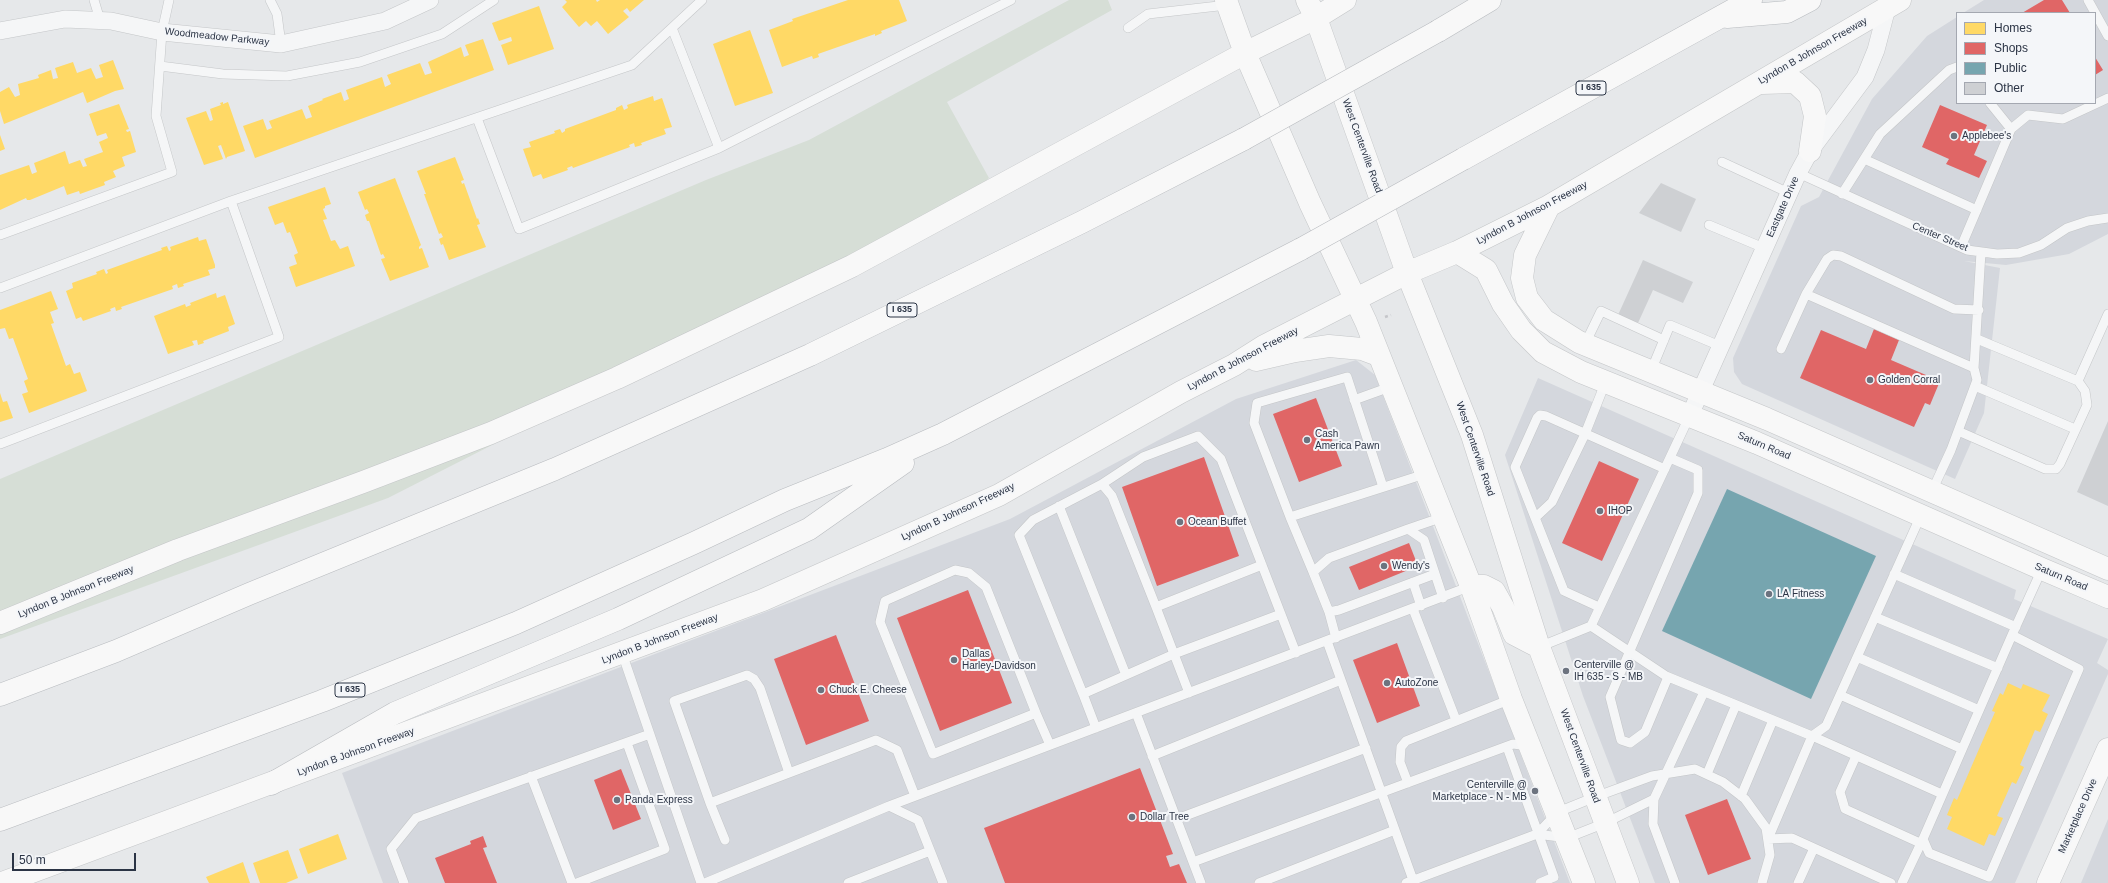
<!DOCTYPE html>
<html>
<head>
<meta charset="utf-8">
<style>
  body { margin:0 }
  #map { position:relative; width:2108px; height:883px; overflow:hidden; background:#e6e8ea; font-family:Helvetica,sans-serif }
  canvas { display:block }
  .legend { position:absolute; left:1956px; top:12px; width:140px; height:92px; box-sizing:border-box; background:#f4f6f9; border:1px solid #a4a8b1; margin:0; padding:5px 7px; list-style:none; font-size:12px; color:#2b3445 }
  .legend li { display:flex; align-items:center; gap:8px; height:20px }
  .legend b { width:20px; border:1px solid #a4a8b1 }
  .scale { position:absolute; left:12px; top:853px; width:124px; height:18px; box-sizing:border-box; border:2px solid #2b3445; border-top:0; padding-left:5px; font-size:12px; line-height:14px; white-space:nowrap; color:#2b3445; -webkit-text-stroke:3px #f4f6f9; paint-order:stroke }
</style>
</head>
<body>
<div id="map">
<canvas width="2108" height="883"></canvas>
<ul class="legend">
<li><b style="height:11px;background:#ffd966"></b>Homes</li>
<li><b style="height:11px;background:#e06666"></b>Shops</li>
<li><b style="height:11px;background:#76a5af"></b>Public</li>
<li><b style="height:11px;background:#ced0d3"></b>Other</li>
</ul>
<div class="scale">50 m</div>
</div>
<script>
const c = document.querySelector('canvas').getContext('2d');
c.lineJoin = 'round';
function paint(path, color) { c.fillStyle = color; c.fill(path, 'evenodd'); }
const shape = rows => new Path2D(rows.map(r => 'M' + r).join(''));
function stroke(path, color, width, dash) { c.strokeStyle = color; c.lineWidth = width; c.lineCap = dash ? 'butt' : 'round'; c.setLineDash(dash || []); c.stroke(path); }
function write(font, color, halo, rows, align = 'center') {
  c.font = font + ' Helvetica,sans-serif'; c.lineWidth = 4; c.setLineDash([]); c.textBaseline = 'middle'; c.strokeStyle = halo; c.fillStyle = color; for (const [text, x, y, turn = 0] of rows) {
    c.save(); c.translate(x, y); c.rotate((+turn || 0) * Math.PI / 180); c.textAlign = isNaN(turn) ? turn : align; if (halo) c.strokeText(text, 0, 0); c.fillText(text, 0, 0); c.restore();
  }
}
const built = shape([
  [1984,0,2108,0,2108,234,2069,254,2006,265,1964,261,2000,268,1984,413,1955,479,1742,384,1734,372,1733,358,1801,206,1819,197,1872,99,1927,36,1957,17,1957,103,2095,103,2095,13,1963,13],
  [1356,360,1375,375,1570,883,383,883,342,773,1010,519,1236,399],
  [1538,378,2016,590,2014,599,2108,639,2097,663,2108,670,2108,674,2015,883,1655,883,1583,696,1505,455],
  [2108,819,2108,883,2081,883]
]);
const green = shape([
  [1069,0,1108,0,1112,10,947,102,989,178,958,208,388,498,0,639,0,479,706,180,809,140]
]);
const homes = shape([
  [565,0,596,0,597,2,600,0,644,0,630,12,627,8,623,11,629,17,608,34,597,21,591,26,586,21,579,27,562,7,567,2],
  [848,0,899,0,907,21,881,31,882,33,875,36,875,34,818,54,819,57,813,59,812,56,782,67,769,30,793,21,792,19],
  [539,6,554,49,508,65,501,45,512,41,511,37,499,41,492,23],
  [750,30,773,93,735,106,713,44],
  [483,39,494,70,255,158,243,126,263,119,267,130,272,128,269,121,302,109,306,119,312,117,308,106,323,100,322,99,341,92,344,101,349,99,346,90,382,77,385,87,391,84,387,75,420,63,425,75,432,73,428,62,461,47,464,57,469,55,465,45],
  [113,60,124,89,115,91,87,103,83,92,4,124,0,111,0,92,9,87,15,97,20,95,18,84,39,78,38,75,51,70,53,79,58,78,55,68,73,62,77,73,91,68,96,79,103,77,99,65],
  [653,96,654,101,662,98,672,127,664,129,666,134,641,143,642,145,635,147,634,143,629,145,630,147,573,168,572,166,567,168,568,170,543,179,541,174,533,177,523,149,531,147,529,142,555,133,554,131,560,129,562,133,565,131,565,129,616,110,616,108,622,105,624,110,628,108,627,105],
  [223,102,223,104,228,102,245,151,227,157,226,159,221,145,218,146,223,159,204,165,186,118,206,111,210,121,213,120,210,109,221,105,220,103],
  [119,104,129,129,126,130,127,132,130,131,136,152,122,157,125,166,113,171,116,177,104,182,105,185,80,194,79,191,67,195,64,186,30,200,27,200,26,198,0,210,0,175,29,165,32,174,37,172,34,163,65,151,69,164,80,160,83,167,87,166,84,159,103,152,99,142,108,138,106,133,97,136,89,114],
  [0,135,5,149,0,151],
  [455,157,464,180,461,181,462,184,464,183,477,219,478,218,480,224,477,225,486,247,449,260,443,244,441,245,439,239,443,237,441,233,439,234,424,194,426,194,417,171],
  [395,178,421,245,419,247,419,249,422,248,429,267,390,281,381,259,385,258,383,254,381,255,369,221,367,221,365,215,369,213,367,209,365,210,358,192],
  [325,187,331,204,325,206,325,208,323,209,327,219,323,220,331,241,335,240,340,249,348,246,355,266,296,287,289,267,297,264,294,255,298,253,290,232,287,233,283,222,275,225,268,207],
  [198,237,199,241,206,239,215,265,215,268,208,270,210,275,183,284,184,286,178,288,177,284,172,286,173,289,121,307,122,309,116,311,115,307,110,309,111,311,83,321,81,317,76,319,66,291,73,288,72,283,97,274,96,272,104,269,106,274,108,273,107,270,162,250,161,248,167,246,169,251,171,250,170,247],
  [51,291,58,309,50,312,54,323,51,324,66,366,70,364,74,374,80,372,87,391,29,413,22,394,28,392,24,381,28,379,13,338,9,339,5,328,0,329,0,310],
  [216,293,217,298,225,295,235,324,228,327,229,331,203,341,204,343,198,345,197,340,192,341,194,345,168,354,154,316,185,304,186,307,191,305,190,303],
  [0,393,3,402,7,401,13,418,0,422],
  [2008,683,2021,689,2023,684,2050,695,2042,711,2048,714,2040,732,2035,730,2020,765,2024,767,2016,784,2012,782,1997,816,2003,818,1995,836,1989,834,1984,846,1947,829,1952,817,1947,815,1954,798,1957,800,1995,712,1992,711,2000,693,2003,695],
  [338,834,347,859,308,874,299,849],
  [288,850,298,878,286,883,260,883,253,863],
  [243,862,250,883,209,883,206,877]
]);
const shops = shape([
  [2044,0,2062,0,2070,13,2022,13],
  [2095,57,2103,70,2095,75],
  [1940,105,1987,125,1974,155,1987,161,1979,178,1946,164,1949,159,1922,147],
  [1874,329,1899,340,1891,360,1940,381,1930,405,1925,403,1914,427,1800,378,1821,330,1866,349],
  [1316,398,1342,466,1299,482,1273,414],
  [1204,457,1239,556,1157,586,1122,487],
  [1599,461,1639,479,1602,561,1562,543],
  [1409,543,1418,566,1359,590,1349,567],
  [968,590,1012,703,940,731,897,618],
  [836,635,869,721,806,745,774,659],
  [1397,643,1420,706,1377,723,1353,660],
  [1140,768,1173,854,1166,856,1170,867,1179,864,1187,883,1005,883,984,828],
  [621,769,641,819,613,830,594,780],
  [1727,799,1751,859,1708,875,1685,815],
  [483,836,487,847,483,848,497,883,445,883,435,858,471,844,470,841]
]);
const public = shape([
  [1727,489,1876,556,1811,699,1662,631]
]);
const building = shape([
  [1661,183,1696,199,1681,232,1639,213],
  [1643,260,1693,282,1683,303,1653,290,1638,323,1618,315],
  [2108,421,2108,506,2077,492]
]);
const path = shape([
  [1385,317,1391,315]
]);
const lane = shape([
  [94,0,100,20],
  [270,0,277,14,281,44],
  [2088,0,2108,36],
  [672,28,719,148],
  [1128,28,1148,14,1227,5],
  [160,66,223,74,287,76,360,62,442,34,494,0],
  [477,118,519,229,719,148,1011,0],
  [2011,129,2028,115,2063,119,2108,98],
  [1864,159,1977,210],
  [1722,162,1789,193],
  [1798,173,1967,250,1997,254,2019,253,2041,245,2067,228,2088,221,2108,218],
  [1842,194,1880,134,1949,70,1957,67],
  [1709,225,1764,248],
  [0,235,172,172,156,116,162,32,169,0],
  [1961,247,2011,129,1990,103],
  [0,288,231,201,632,65,702,0],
  [1806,294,1974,368],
  [1977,339,2078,381],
  [1585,344,1601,311,1664,340],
  [1781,349,1806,294,1827,259,1833,255,1841,256,1954,309,1979,310],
  [1651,371,1670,325,1720,346],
  [1975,386,2075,429],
  [1354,400,1390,387],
  [1958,431,2045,469,2056,469,2060,464,2087,405,2085,391,2078,381,2108,314],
  [0,444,279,337,231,201],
  [1102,484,1143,457,1198,436,1221,459,1296,653],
  [1383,487,1347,377,1257,403,1254,423,1290,517,1425,474],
  [1932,491,1951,450,1977,380,1974,368,1981,252],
  [1059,506,1126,675],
  [1290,517,1313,572],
  [1536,517,1552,502,1585,434,1606,381],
  [1408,529,1443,517],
  [1435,574,1339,610,1329,612,1313,572,1329,558,1408,529,1424,540,1443,598],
  [1894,574,2016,627],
  [1413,582,1421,606],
  [1156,607,1262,565],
  [1599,607,1564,591,1515,467,1537,418,1540,415,1546,416,1665,469],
  [1413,609,1456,720],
  [1329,612,1336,638],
  [1875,617,1998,668],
  [1591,626,1690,415],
  [2012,635,2079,669,1989,877,1929,853,1923,839,2012,635,2042,569],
  [1327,641,1413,880],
  [1539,647,1591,626,1666,676,1812,736,1826,726,1921,515],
  [622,653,701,883],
  [1857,657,1979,710],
  [1668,677,1645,732,1630,743,1621,740,1610,697,1698,493,1698,470,1670,458],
  [1189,693,1174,654,1156,607,1112,496,1102,484,1033,520,1019,535,1083,694,1174,654,1281,614],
  [1083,694,1096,728],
  [1840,695,1962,749],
  [1036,713,933,754,880,622,885,601,955,570,969,573,986,587,1036,713,1050,745],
  [1136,713,1201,883],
  [1507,747,1554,877,1540,883],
  [1152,756,1341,680],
  [1856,756,1840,792,1845,809,1920,843],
  [789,773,710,803,674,701,747,675,754,679,760,688,789,773,876,740,897,750,915,796],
  [1707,774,1736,705],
  [531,776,572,883],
  [1408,783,1400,762,1401,747,1406,741,1511,699],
  [1741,796,1773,720],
  [1654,799,1653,824,1675,883],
  [710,803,725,840],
  [889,806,1471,586],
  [1177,819,1366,748],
  [1537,834,1567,838,1605,823,1654,799,1704,692],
  [1193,862,1513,744,1529,746],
  [404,883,391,849,416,818,650,734],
  [577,883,665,849,627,743],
  [705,883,889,806,918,820,943,883],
  [848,883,930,851],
  [1259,883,1395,830],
  [1406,883,1537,834,1558,812,1595,797,1652,776,1695,769,1723,782,1745,799,1766,828,1770,855,1762,883],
  [1798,883,1814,848],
  [1891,883,1792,838,1768,839,1812,736,1942,794],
  [1902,883,1923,839]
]);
const street = shape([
  [0,31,65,19,111,21,162,32,281,44,385,21,430,0],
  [1690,415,1798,173,1810,151,1865,77,1876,50,1887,8]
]);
const secondary = shape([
  [1226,0,1245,53,1310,203,1366,322,1471,586,1511,699,1584,883],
  [1307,0,1316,18,1407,273,1472,435,1539,647,1628,883],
  [1762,83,1795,82,1810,96,1815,116,1810,151],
  [1549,206,1525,255,1522,278,1527,298,1544,320,1579,342,1767,419,2108,569],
  [1457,252,1486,270,1503,304,1521,330,1543,352,1581,372,1757,443,2042,569,2108,597],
  [1256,360,1295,351,1329,346,1362,349,1378,355],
  [1471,586,1484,586,1494,591,1503,607,1514,634,1539,647],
  [0,623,178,550,363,482,491,433,617,378,852,266,1245,53,1316,18,1345,0],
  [2,883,763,600,999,495,1181,392,1234,365,1264,346,1407,273,1457,252,1549,206,1900,0],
  [2048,883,2108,749]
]);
const highway = shape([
  [1727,17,1787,12,1810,0],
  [1438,31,1490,0],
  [1463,159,1751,0],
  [0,695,116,651,249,594,555,469,810,355,1082,222,1244,139],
  [271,784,395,713,618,619,809,529,903,463],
  [0,820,322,701,516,623,694,543,785,500,887,459,943,434,1301,249]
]);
const highwayBridge = shape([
  [1244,139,1438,31],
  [1301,249,1463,159]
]);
const markers = [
  [1954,136,4,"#6c737f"],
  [1870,380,4,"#6c737f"],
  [1307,440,4,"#6c737f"],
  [1600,511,4,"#6c737f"],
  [1180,522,4,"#6c737f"],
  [1384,566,4,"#6c737f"],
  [1769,594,4,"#6c737f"],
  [954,660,4,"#6c737f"],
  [1566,671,4,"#6c737f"],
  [1387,683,4,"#6c737f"],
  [821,690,4,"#6c737f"],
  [1535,791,4,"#6c737f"],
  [617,800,4,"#6c737f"],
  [1132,817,4,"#6c737f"]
];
const shields = [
  [1591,88,30],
  [902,310,30],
  [350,690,30]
];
const shieldNames = [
  ["I 635",1591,88],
  ["I 635",902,310],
  ["I 635",350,690]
];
const streetNames = [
  ["Woodmeadow Parkway",217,37,6],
  ["Lyndon B Johnson Freeway",1813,51,-30],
  ["West Centerville Road",1362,146,70],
  ["Eastgate Drive",1783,207,-66],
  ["Lyndon B Johnson Freeway",1532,213,-28],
  ["Center Street",1940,237,23],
  ["Lyndon B Johnson Freeway",1243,359,-28],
  ["Saturn Road",1764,446,23],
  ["West Centerville Road",1475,449,71],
  ["Lyndon B Johnson Freeway",958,512,-25],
  ["Saturn Road",2061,577,23],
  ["Lyndon B Johnson Freeway",76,592,-22],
  ["Lyndon B Johnson Freeway",660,639,-21],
  ["Lyndon B Johnson Freeway",356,752,-20],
  ["West Centerville Road",1580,756,70],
  ["Marketplace Drive",2078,816,-66]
];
const poiNames = [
  ["Applebee's",1962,136],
  ["Golden Corral",1878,380],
  ["Cash",1315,434],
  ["America Pawn",1315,446],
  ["IHOP",1608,511],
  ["Ocean Buffet",1188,522],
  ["Wendy's",1392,566],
  ["LA Fitness",1777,594],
  ["Dallas",962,654],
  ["Harley-Davidson",962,666],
  ["Centerville @",1574,665],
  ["IH 635 - S - MB",1574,677],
  ["AutoZone",1395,683],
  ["Chuck E. Cheese",829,690],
  ["Centerville @",1527,785,"right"],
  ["Marketplace - N - MB",1527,797,"right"],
  ["Panda Express",625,800],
  ["Dollar Tree",1140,817]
];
paint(built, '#d4d7dd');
paint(green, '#d6ded6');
paint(homes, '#ffd966');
paint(shops, '#e06666');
paint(public, '#76a5af');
paint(building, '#ced0d3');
stroke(lane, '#c4c6c8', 10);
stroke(street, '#c4c6c8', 18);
stroke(secondary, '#c4c6c8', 23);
stroke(highway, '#b8bbbf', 23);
stroke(path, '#c5c6ca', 2.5, [3, 3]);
stroke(lane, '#f5f6f7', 9);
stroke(street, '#f5f6f7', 17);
stroke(secondary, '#f8f8f8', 22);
stroke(highway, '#f8f8f8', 22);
stroke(highwayBridge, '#b8bbbf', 23, []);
stroke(highwayBridge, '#f8f8f8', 22);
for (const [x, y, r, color] of markers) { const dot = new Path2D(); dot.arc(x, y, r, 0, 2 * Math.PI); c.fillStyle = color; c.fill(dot); stroke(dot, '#f4f6f9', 1.5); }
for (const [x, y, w] of shields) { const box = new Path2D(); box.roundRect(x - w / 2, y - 7, w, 14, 3); c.fillStyle = '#f4f6f9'; c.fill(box); stroke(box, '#2b3445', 1); }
write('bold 9px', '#2b3445', null, shieldNames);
write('10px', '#2b3445', '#f4f6f9', streetNames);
write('10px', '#2b3445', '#f4f6f9', poiNames, 'left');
</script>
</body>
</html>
